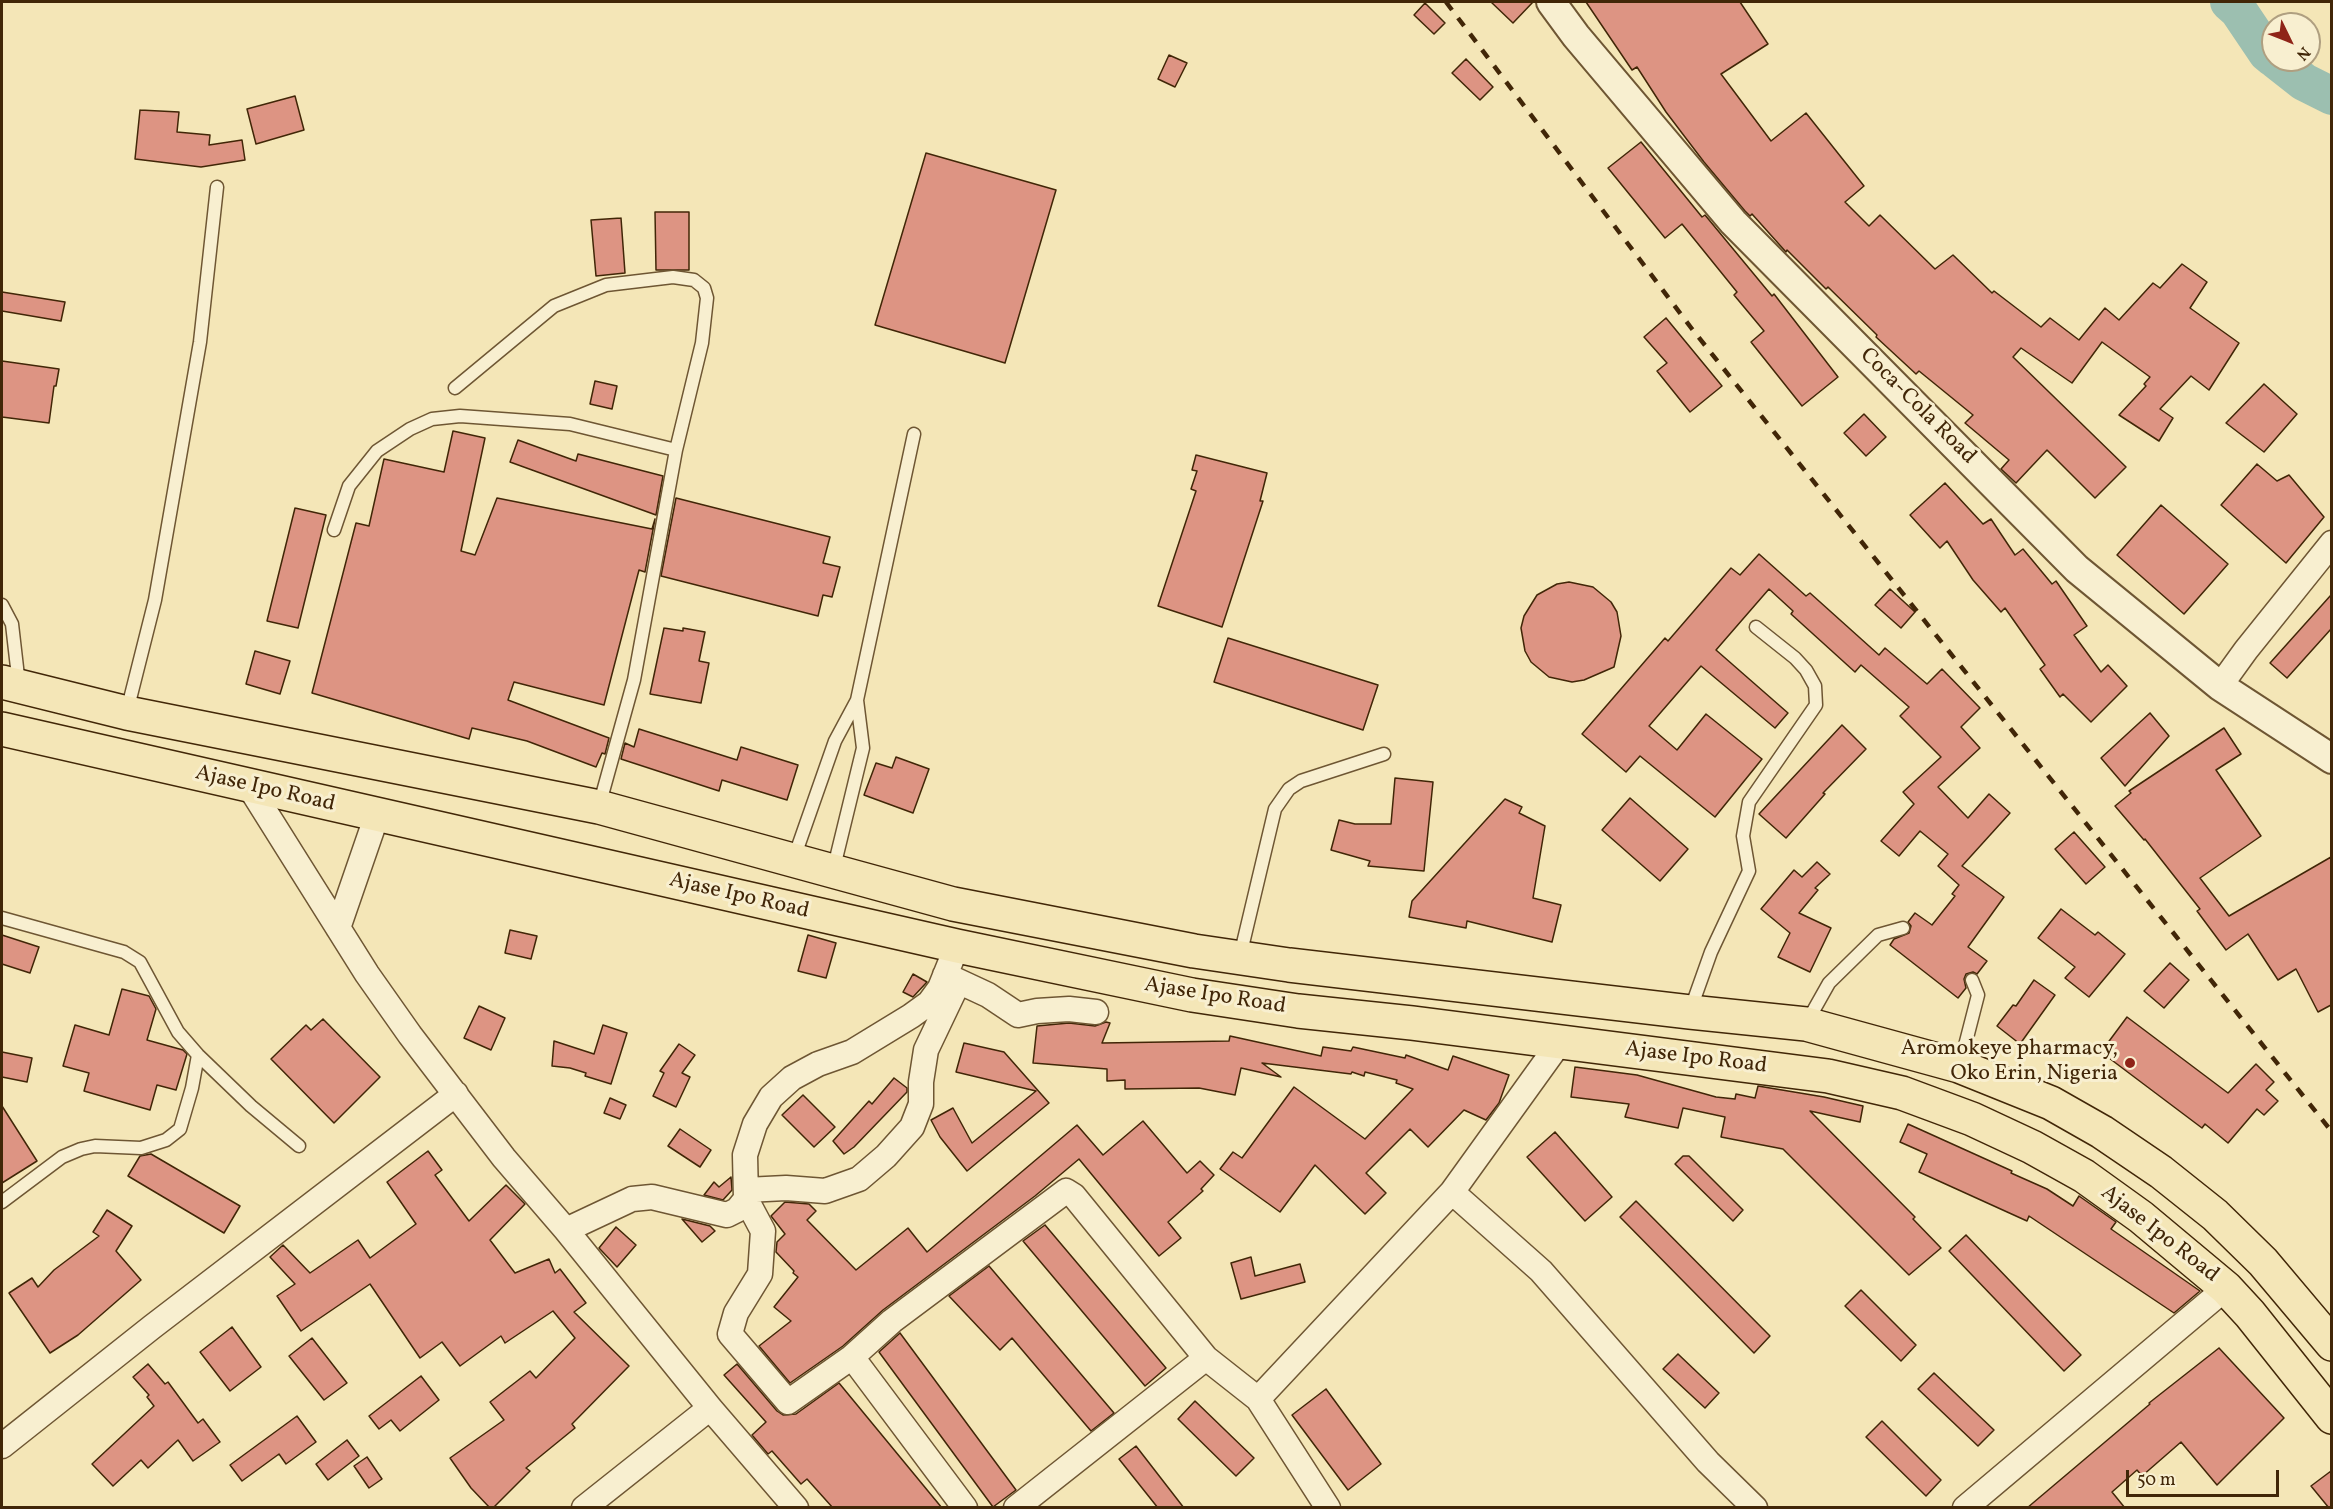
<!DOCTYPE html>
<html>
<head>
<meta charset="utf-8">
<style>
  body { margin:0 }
  #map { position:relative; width:2333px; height:1509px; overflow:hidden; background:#f4e6b7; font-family:Vollkorn,serif }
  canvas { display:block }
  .frame { position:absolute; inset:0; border:3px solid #412607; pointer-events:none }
  .north { position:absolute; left:2261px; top:12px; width:60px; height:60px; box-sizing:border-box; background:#f8efd0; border:2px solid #af9f80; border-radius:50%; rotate:133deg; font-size:16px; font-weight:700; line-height:24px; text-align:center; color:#412607 }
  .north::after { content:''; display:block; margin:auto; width:21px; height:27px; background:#8f2418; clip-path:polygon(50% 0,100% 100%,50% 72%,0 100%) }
  .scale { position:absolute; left:2126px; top:1470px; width:153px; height:27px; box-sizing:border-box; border:3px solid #412607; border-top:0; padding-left:8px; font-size:18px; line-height:21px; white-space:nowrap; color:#412607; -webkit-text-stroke:4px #f8efd0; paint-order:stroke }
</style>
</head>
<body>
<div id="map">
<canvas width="2333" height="1509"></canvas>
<div class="frame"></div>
<div class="north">N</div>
<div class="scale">50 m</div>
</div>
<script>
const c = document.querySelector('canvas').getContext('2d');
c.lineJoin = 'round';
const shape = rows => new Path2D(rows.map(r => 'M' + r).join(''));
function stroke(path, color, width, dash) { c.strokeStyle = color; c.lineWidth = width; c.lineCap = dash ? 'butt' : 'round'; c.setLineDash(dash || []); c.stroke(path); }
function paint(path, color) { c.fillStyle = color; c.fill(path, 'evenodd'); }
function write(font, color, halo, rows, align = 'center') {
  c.font = font + ' Vollkorn,serif'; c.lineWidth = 6; c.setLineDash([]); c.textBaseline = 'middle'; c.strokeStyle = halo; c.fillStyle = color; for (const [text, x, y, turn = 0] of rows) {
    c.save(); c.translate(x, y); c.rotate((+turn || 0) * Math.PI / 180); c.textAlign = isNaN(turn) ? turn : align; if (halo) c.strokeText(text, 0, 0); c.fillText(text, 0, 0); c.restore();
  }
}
const river = shape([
  [2229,2,2238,10,2267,53,2273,58],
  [2276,60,2304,82,2332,96]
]);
const building = shape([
  [1491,2,1533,2,1513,23,1491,2],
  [1586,2,1740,2,1768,44,1721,74,1771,141,1806,113,1864,186,1845,202,1869,226,1880,215,1935,269,1953,255,1992,293,1994,291,2041,327,2050,318,2079,340,2105,308,2119,320,2153,283,2160,288,2182,264,2207,282,2190,308,2239,343,2209,390,2191,376,2160,409,2173,418,2159,441,2119,415,2146,386,2144,384,2150,377,2102,342,2072,383,2021,348,2013,357,2126,467,2095,498,2047,450,2016,483,2001,469,2009,460,1965,423,1973,415,1919,371,1916,374,1876,337,1877,335,1828,287,1826,289,1787,250,1786,252,1752,214,1750,216,1745,211,1704,162,1666,112,1637,67,1632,70,1586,2],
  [1425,3,1445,23,1434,34,1414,15,1425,3],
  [1169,55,1187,63,1175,87,1158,79,1169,55],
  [1466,59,1493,87,1480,100,1452,73,1466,59],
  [295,96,304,130,256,144,247,109,295,96],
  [140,110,179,112,177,132,210,135,209,145,242,140,245,160,201,167,135,159,140,110],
  [1641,142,1702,217,1705,215,1772,296,1774,294,1838,377,1802,406,1751,342,1764,331,1734,295,1737,292,1682,224,1665,238,1608,168,1641,142],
  [926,153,1056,190,1005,363,875,325,926,153],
  [655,212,689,212,689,270,656,270,655,212],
  [621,218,625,273,596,276,591,220,621,218],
  [2,292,65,302,61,321,2,311,2,292],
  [1666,318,1722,386,1690,412,1657,371,1667,363,1644,337,1666,318],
  [2,361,59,369,56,386,54,386,49,423,2,417,2,361],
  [595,381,617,386,612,409,590,404,595,381],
  [2264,384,2297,414,2264,452,2226,423,2264,384],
  [1864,414,1886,437,1866,456,1844,433,1864,414],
  [453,431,485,438,461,551,475,555,497,498,652,529,655,519,645,572,639,570,604,705,514,682,508,700,609,738,605,754,602,753,596,767,527,741,472,728,469,739,312,693,356,523,369,526,384,459,444,472,453,431],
  [518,440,576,461,578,454,663,476,656,515,510,462,518,440],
  [1196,455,1267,473,1260,501,1263,501,1222,627,1158,606,1196,491,1191,489,1197,471,1192,470,1196,455],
  [2257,464,2277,481,2289,475,2324,517,2286,563,2221,505,2257,464],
  [1945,483,1983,524,1991,519,2015,555,2023,549,2052,584,2056,581,2087,626,2074,635,2101,672,2108,665,2127,686,2091,722,2063,694,2060,697,2040,669,2045,665,2005,608,2001,612,1973,580,1947,541,1940,548,1910,515,1945,483],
  [676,498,830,537,823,563,840,567,832,597,823,595,818,616,661,576,676,498],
  [2161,505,2228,564,2184,614,2117,555,2161,505],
  [295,508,326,515,298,628,267,621,295,508],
  [1759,554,1806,596,1810,593,1879,655,1885,648,1927,684,1942,669,1980,708,1961,727,1980,748,1938,787,1968,818,1989,794,2010,813,1962,866,2004,897,1968,947,1987,961,1977,974,1973,972,1966,974,1964,979,1966,988,1958,998,1890,945,1894,939,1909,933,1911,926,1908,922,1915,913,1932,925,1955,896,1952,894,1959,885,1938,866,1948,854,1920,831,1899,856,1881,841,1914,804,1903,792,1941,757,1900,716,1909,707,1861,665,1855,672,1791,614,1793,611,1769,589,1716,650,1788,713,1775,728,1701,666,1649,726,1677,750,1706,714,1762,759,1715,817,1640,756,1626,772,1582,734,1665,638,1668,641,1731,568,1740,575,1759,554],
  [1569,582,1593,587,1611,602,1617,612,1621,636,1614,667,1584,680,1572,682,1549,677,1531,662,1525,651,1521,628,1524,616,1537,595,1557,584,1569,582],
  [1890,589,1915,612,1901,628,1875,605,1890,589],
  [2331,595,2331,629,2287,678,2270,663,2331,595],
  [664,628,683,631,683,628,705,632,699,661,709,663,701,703,650,694,664,628],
  [1228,638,1378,685,1363,730,1214,682,1228,638],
  [255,651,290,661,280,694,246,684,255,651],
  [2150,713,2169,736,2125,786,2101,758,2150,713],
  [1842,725,1866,749,1823,793,1825,794,1786,838,1759,814,1842,725],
  [2224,728,2241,754,2216,770,2261,836,2200,878,2229,916,2331,857,2331,1005,2318,1012,2296,969,2278,980,2248,934,2226,950,2197,911,2200,909,2145,839,2144,840,2115,806,2131,793,2129,791,2224,728],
  [639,729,737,760,741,747,798,765,787,800,722,780,719,791,621,759,625,743,634,747,639,729],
  [896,757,929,769,913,813,864,795,876,763,892,768,896,757],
  [1395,778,1433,782,1424,871,1368,866,1370,861,1331,850,1339,820,1355,824,1391,824,1395,778],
  [1630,798,1688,849,1660,881,1602,830,1630,798],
  [1505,799,1522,807,1519,813,1545,826,1533,898,1561,905,1552,942,1467,921,1466,928,1409,917,1412,901,1505,799],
  [2074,832,2105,867,2086,884,2055,849,2074,832],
  [1817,862,1830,874,1815,888,1818,890,1799,913,1831,928,1810,972,1778,957,1790,933,1761,909,1794,870,1802,877,1817,862],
  [2061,909,2095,935,2098,932,2125,954,2089,997,2065,978,2075,967,2038,938,2061,909],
  [510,930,537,936,531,959,505,953,510,930],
  [2,935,39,947,30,973,2,964,2,935],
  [808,935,836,943,826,978,798,971,808,935],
  [2170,963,2189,980,2164,1008,2144,991,2170,963],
  [913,974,927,982,913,997,903,992,913,974],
  [2034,980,2055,995,2020,1044,1997,1026,2013,1005,2016,1006,2034,980],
  [122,989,149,996,156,1009,147,1040,183,1050,187,1054,176,1090,157,1085,150,1110,84,1091,89,1073,63,1066,75,1025,109,1035,122,989],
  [479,1006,505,1018,491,1050,464,1038,479,1006],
  [2127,1017,2228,1093,2256,1064,2274,1082,2266,1090,2278,1101,2264,1115,2257,1109,2228,1143,2205,1124,2202,1128,2101,1052,2127,1017],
  [323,1019,380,1077,334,1123,271,1059,306,1025,311,1030,323,1019],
  [1106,1022,1110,1023,1102,1043,1229,1041,1230,1036,1321,1056,1323,1047,1351,1051,1353,1047,1405,1058,1406,1055,1448,1070,1453,1056,1509,1075,1499,1103,1486,1120,1464,1110,1428,1147,1410,1129,1366,1173,1386,1193,1365,1214,1315,1165,1280,1212,1220,1169,1233,1152,1242,1158,1294,1087,1365,1139,1413,1089,1396,1083,1397,1080,1365,1072,1364,1076,1352,1072,1351,1074,1262,1063,1281,1077,1241,1068,1235,1095,1199,1088,1125,1089,1125,1080,1107,1081,1107,1069,1033,1063,1037,1026,1069,1023,1095,1026,1106,1022],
  [603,1025,627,1033,611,1084,585,1076,586,1073,570,1068,552,1066,554,1041,594,1054,603,1025],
  [964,1043,1004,1052,1049,1103,967,1171,940,1137,931,1120,953,1108,972,1143,1036,1091,956,1072,964,1043],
  [679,1044,695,1055,682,1073,690,1077,676,1107,653,1096,664,1073,660,1071,679,1044],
  [2,1052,32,1058,27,1082,2,1077,2,1052],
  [1575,1067,1637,1075,1716,1097,1735,1099,1736,1094,1755,1098,1758,1086,1824,1097,1863,1106,1860,1122,1810,1111,1915,1217,1913,1219,1941,1248,1909,1275,1783,1149,1721,1137,1725,1117,1683,1108,1678,1128,1625,1117,1629,1104,1571,1097,1575,1067],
  [894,1078,907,1088,907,1092,854,1147,844,1154,833,1141,869,1101,872,1104,894,1078],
  [803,1095,835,1127,814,1147,782,1115,803,1095],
  [610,1098,626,1105,620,1119,604,1113,610,1098],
  [2,1106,37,1161,2,1183,2,1106],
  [1143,1121,1187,1173,1200,1161,1214,1175,1201,1189,1203,1191,1168,1222,1181,1238,1159,1256,1079,1159,1035,1196,883,1310,843,1346,790,1383,759,1346,791,1321,774,1307,798,1277,793,1273,794,1271,776,1252,777,1242,785,1234,771,1216,785,1202,809,1204,816,1211,807,1220,856,1270,908,1228,927,1252,1077,1125,1103,1155,1143,1121],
  [1908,1124,2012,1171,2011,1173,2047,1189,2073,1206,2079,1196,2116,1222,2111,1229,2200,1291,2174,1313,2029,1216,2027,1221,1919,1172,1927,1154,1900,1142,1908,1124],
  [680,1129,711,1150,700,1167,668,1146,680,1129],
  [1555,1132,1612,1197,1585,1221,1527,1157,1555,1132],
  [428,1151,442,1170,435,1175,469,1221,506,1185,525,1204,490,1240,515,1273,549,1259,555,1273,560,1269,586,1303,574,1312,629,1366,572,1424,575,1428,526,1468,530,1471,493,1508,490,1508,471,1488,450,1458,504,1420,490,1402,530,1371,536,1378,575,1338,553,1311,505,1343,501,1336,460,1366,442,1342,420,1358,370,1284,301,1331,277,1296,295,1284,270,1257,283,1245,310,1273,358,1240,370,1258,416,1224,387,1182,428,1151],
  [151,1154,240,1206,224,1233,128,1176,140,1156,151,1154],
  [1683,1156,1689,1156,1743,1210,1733,1221,1675,1164,1683,1156],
  [731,1177,732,1190,723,1200,704,1195,714,1182,719,1187,731,1177],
  [1636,1201,1770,1336,1754,1353,1620,1217,1636,1201],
  [107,1210,132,1226,116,1251,141,1280,78,1335,50,1353,9,1293,32,1278,38,1287,54,1270,99,1236,93,1232,107,1210],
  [682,1219,710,1226,715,1231,702,1242,682,1219],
  [1045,1225,1166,1368,1145,1386,1023,1241,1045,1225],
  [616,1227,636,1245,617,1267,599,1248,616,1227],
  [1966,1235,2081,1355,2064,1371,1949,1251,1966,1235],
  [1251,1257,1255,1276,1300,1264,1305,1282,1241,1299,1231,1263,1251,1257],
  [989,1266,1114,1413,1091,1431,1012,1338,1000,1350,949,1296,989,1266],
  [1861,1290,1916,1345,1901,1361,1845,1306,1861,1290],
  [232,1327,261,1367,230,1391,200,1352,232,1327],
  [900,1333,1016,1490,993,1507,879,1352,900,1333],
  [312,1338,347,1383,324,1400,289,1356,312,1338],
  [2219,1348,2284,1418,2217,1485,2181,1442,2142,1476,2137,1470,2112,1492,2125,1508,2027,1508,2150,1404,2149,1403,2219,1348],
  [1678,1354,1719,1393,1705,1408,1663,1369,1678,1354],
  [148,1364,165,1384,168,1382,198,1423,203,1419,220,1442,193,1461,178,1440,148,1468,141,1460,113,1486,92,1464,154,1406,147,1397,149,1395,133,1377,148,1364],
  [737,1364,777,1411,783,1415,796,1414,839,1383,942,1508,833,1508,807,1479,801,1484,772,1451,768,1454,752,1435,766,1422,724,1375,737,1364],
  [1934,1373,1994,1430,1978,1446,1918,1389,1934,1373],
  [421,1376,439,1400,400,1431,391,1420,379,1429,369,1416,421,1376],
  [1326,1389,1381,1464,1348,1490,1292,1415,1326,1389],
  [1195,1401,1254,1458,1236,1476,1178,1419,1195,1401],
  [297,1416,316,1442,286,1464,279,1454,242,1481,230,1465,297,1416],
  [1882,1421,1941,1480,1926,1496,1866,1437,1882,1421],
  [347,1440,359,1456,328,1480,316,1464,347,1440],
  [1136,1446,1184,1508,1158,1508,1119,1459,1136,1446],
  [367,1457,382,1479,369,1488,354,1466,367,1457],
  [2331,1471,2331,1508,2329,1508,2311,1486,2331,1471]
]);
const service = shape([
  [455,388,554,306,606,285,673,277,694,280,704,288,707,298,702,343,676,450,634,680,599,806],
  [334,530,349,486,377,451,410,429,432,419,460,416,570,424,676,450],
  [2,605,12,624,19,685],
  [127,711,155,600,200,342,217,187],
  [794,858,835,741,857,700,914,434],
  [833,871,863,748,857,700],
  [2,918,124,952,140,962,178,1032,198,1055,251,1106,299,1146],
  [1240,956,1275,809,1289,789,1301,781,1384,754],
  [1690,1011,1711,952,1749,871,1743,836,1749,802,1816,705,1815,686,1806,670,1795,658,1756,627],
  [1807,1022,1829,983,1878,935,1903,928],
  [1960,1065,1978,995,1972,980],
  [2,1202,62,1157,81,1149,95,1146,141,1148,166,1140,180,1129,192,1088,198,1055]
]);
const minor = shape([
  [2220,686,2246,650,2332,543],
  [249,786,367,974,410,1035,504,1158,566,1230,710,1408,796,1508],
  [338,928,377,815],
  [945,975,988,995,1018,1015,1037,1011,1069,1009,1096,1012],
  [746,1190,786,1188,825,1191,859,1179,886,1156,912,1127,921,1104,921,1082,926,1050,957,985],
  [1452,1192,1541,1271,1708,1462,1755,1508],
  [746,1199,763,1231,760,1274,736,1313,730,1334,788,1402,852,1357,892,1321,1066,1191,1074,1196,1206,1358,1258,1399,1328,1508],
  [566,1230,632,1199,652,1197,727,1215,737,1210,746,1199,745,1155,755,1124,771,1097,792,1078,818,1064,852,1052,911,1016,929,1003,940,988,957,946],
  [852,1357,965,1508],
  [1258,1399,1452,1192,1560,1042],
  [2,1446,152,1327,456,1094],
  [584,1508,710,1408],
  [1016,1508,1206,1358],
  [1965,1508,2226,1288]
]);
const tertiary = shape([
  [1551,2,1576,36,1733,222,2077,569,2220,686,2332,759]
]);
const trunk = shape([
  [2,682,127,713,599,807,953,904,1194,951,1289,965,1690,1012,1806,1024,1959,1066,2051,1103,2102,1132,2161,1172,2215,1215,2263,1262,2332,1344],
  [2,729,957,946,1192,995,1298,1011,1412,1023,1828,1076,1902,1093,1972,1119,2032,1147,2084,1176,2141,1217,2226,1288,2250,1314,2332,1417]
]);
const rail = shape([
  [1446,2,1692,329,2332,1132]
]);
const markers = [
  [2130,1063,6,"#8f2418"]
];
const streetNames = [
  ["Coca-Cola Road",1917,407,45],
  ["Ajase Ipo Road",265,790,13],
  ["Ajase Ipo Road",739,897,13],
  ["Ajase Ipo Road",1215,997,9],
  ["Ajase Ipo Road",1696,1059,7],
  ["Ajase Ipo Road",2159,1235,38]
];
const poiNames = [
  ["Aromokeye pharmacy,",2118,1050],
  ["Oko Erin, Nigeria",2118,1075]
];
stroke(river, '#9cbfb0', 38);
paint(building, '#dd9483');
stroke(building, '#412607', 1.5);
stroke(service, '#6e5633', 15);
stroke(minor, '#6e5633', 27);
stroke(tertiary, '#6e5633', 32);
stroke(trunk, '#412607', 36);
stroke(service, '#f8efd0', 12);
stroke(minor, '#f8efd0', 24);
stroke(tertiary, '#f8efd0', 28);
stroke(trunk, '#f4e6b7', 33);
stroke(rail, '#412607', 4.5, [10, 10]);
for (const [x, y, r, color] of markers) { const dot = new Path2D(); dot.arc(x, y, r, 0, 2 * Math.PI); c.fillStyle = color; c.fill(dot); stroke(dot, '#f8efd0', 2); }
write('22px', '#412607', '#f8efd0', streetNames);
write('22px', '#412607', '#f8efd0', poiNames, 'right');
</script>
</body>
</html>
